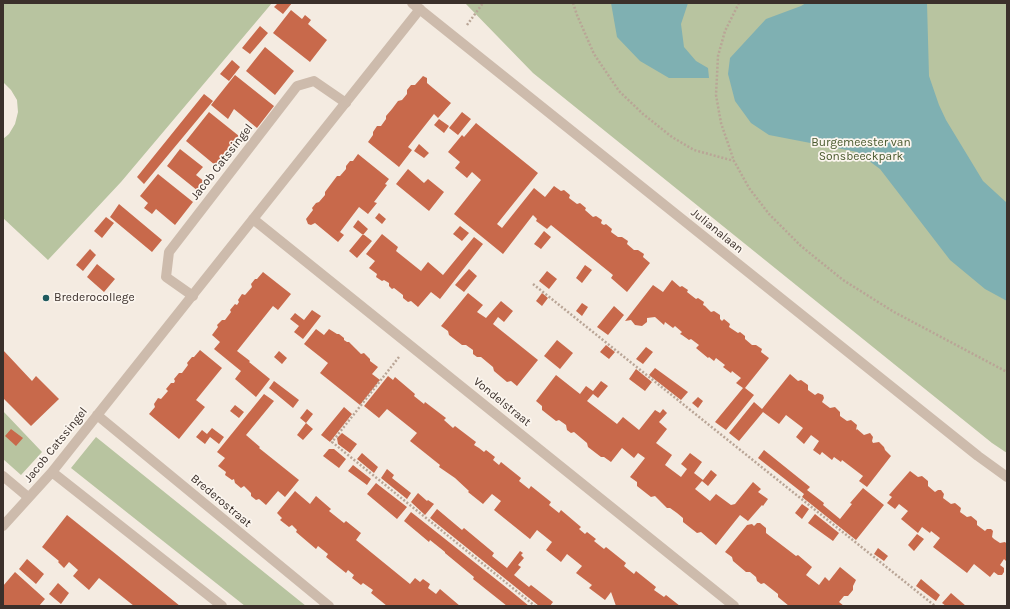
<!DOCTYPE html>
<html>
<head>
<meta charset="utf-8">
<style>
  body { margin:0 }
  #map { position:relative; width:1010px; height:609px; overflow:hidden; background:#f4ebe1; font-family:Karla,sans-serif }
  canvas { display:block }
  .frame { position:absolute; inset:0; border:4px solid #3b302b; pointer-events:none }
</style>
</head>
<body>
<div id="map">
<canvas width="1010" height="609"></canvas>
<div class="frame"></div>
</div>
<script>
const c = document.querySelector('canvas').getContext('2d');
c.lineJoin = 'round';
function paint(path, color) { c.fillStyle = color; c.fill(path, 'evenodd'); }
const shape = rows => new Path2D(rows.map(r => 'M' + r).join(''));
function stroke(path, color, width, dash) { c.strokeStyle = color; c.lineWidth = width; c.lineCap = dash ? 'butt' : 'round'; c.setLineDash(dash || []); c.stroke(path); }
function write(font, color, halo, rows, align = 'center') {
  c.font = font + ' Karla,sans-serif'; c.lineWidth = 3.5; c.setLineDash([]); c.textBaseline = 'middle'; c.strokeStyle = halo; c.fillStyle = color; for (const [text, x, y, turn = 0] of rows) {
    c.save(); c.translate(x, y); c.rotate((+turn || 0) * Math.PI / 180); c.textAlign = isNaN(turn) ? turn : align; if (halo) c.strokeText(text, 0, 0); c.fillText(text, 0, 0); c.restore();
  }
}
const green = shape([
  [3,3,272,3,121,182,48,260,3,218,3,139,9,134,15,124,18,112,17,100,11,90,3,82],
  [465,3,1007,3,1007,453,992,443,533,73],
  [3,411,42,452,21,475,3,459],
  [96,437,306,606,245,606,71,468]
]);
const water = shape([
  [611,3,688,3,681,24,684,47,696,61,708,68,709,78,669,78,640,61,617,37],
  [806,3,927,3,929,76,939,105,946,120,983,181,1007,203,1007,301,985,289,950,260,880,169,857,152,769,135,751,123,735,101,728,74,730,58,766,19,801,6]
]);
const building = shape([
  [278,3,292,3,283,14,274,7],
  [291,10,302,19,305,15,311,20,308,24,327,40,310,62,273,33],
  [260,26,268,33,250,54,242,48],
  [265,47,294,71,275,95,246,71],
  [232,60,240,67,229,81,220,74],
  [235,75,274,106,257,128,234,109,228,119,211,105],
  [423,76,427,78,427,83,451,103,438,118,434,114,408,147,412,150,399,167,368,142,373,135,373,132,377,126,381,126,386,119,386,116,392,109,398,101,402,100,407,94,407,90,411,85,415,85],
  [204,94,213,101,144,184,137,177],
  [209,112,239,136,215,165,186,141],
  [462,112,471,119,458,135,449,128],
  [439,119,449,126,444,133,434,125],
  [476,123,538,173,497,224,502,228,534,188,545,197,554,186,561,191,564,190,570,195,569,198,577,204,580,203,586,208,585,210,593,217,596,216,602,220,601,223,602,224,604,225,606,224,612,229,611,232,618,237,622,237,628,241,627,244,634,250,638,250,644,254,643,257,650,263,627,292,611,278,613,275,551,225,547,229,536,221,537,219,533,215,503,254,454,214,481,180,472,172,467,178,455,168,460,162,448,152,462,135,464,137],
  [419,144,429,153,424,158,414,151],
  [180,149,203,167,196,175,205,182,198,191,167,166],
  [358,154,389,179,385,184,387,185,374,202,377,203,368,214,359,207,340,232,344,235,338,242,315,223,311,225,308,224,306,219,313,210,312,208,316,203,319,202,325,195,325,192,337,176,340,176,346,169,346,166,350,161,353,161],
  [408,169,424,183,428,179,444,192,429,211,396,184],
  [158,174,193,202,175,225,156,209,152,214,144,208,148,203,140,196],
  [119,204,162,240,152,252,110,217],
  [379,213,386,219,382,224,375,218],
  [106,217,114,223,102,238,94,231],
  [358,220,368,229,363,235,353,227],
  [460,226,469,233,462,241,453,234],
  [544,231,551,237,541,249,534,244],
  [363,234,372,241,357,258,349,251],
  [382,234,398,247,396,251,421,271,428,262,443,275,474,237,483,244,440,299,431,292,418,307,411,301,408,302,403,298,403,295,394,288,392,289,389,286,389,283,384,280,382,281,376,277,377,274,369,268,375,261,366,254],
  [90,249,96,255,83,271,76,265],
  [97,264,115,279,104,292,87,277],
  [585,265,592,270,582,283,576,278],
  [469,269,477,276,464,292,455,285],
  [547,271,557,279,549,289,539,281],
  [263,272,291,294,278,310,273,306,237,351,250,361,249,362,270,379,256,397,235,379,241,371,214,349,220,342,212,335,218,327,217,325,222,320,225,320,231,312,230,310,235,304,237,305,239,302,238,300,242,294,245,295,252,287,251,284,255,279,257,279],
  [672,280,680,287,682,286,688,290,687,292,696,299,698,298,704,302,703,305,705,306,711,312,714,311,720,315,720,319,722,321,724,319,730,324,729,327,738,333,740,332,745,336,745,339,752,345,756,345,762,349,761,352,769,358,745,388,754,395,726,430,715,422,743,388,736,383,741,378,732,371,731,373,723,367,725,365,716,358,714,361,709,357,708,358,696,348,699,345,691,339,689,340,682,335,680,334,682,332,675,326,673,328,665,322,664,325,655,317,647,318,647,322,642,326,635,325,631,320,625,321,653,285,663,292],
  [468,293,483,305,477,312,486,318,501,301,513,311,504,322,498,317,493,324,538,360,517,386,511,381,507,382,494,371,493,367,481,357,477,357,473,354,473,350,466,345,462,345,449,335,448,331,441,326],
  [542,293,548,298,542,306,536,301],
  [582,303,588,307,582,316,576,311],
  [614,306,624,315,608,335,597,327],
  [312,310,321,316,303,339,294,332,299,326,290,319,295,313,304,320],
  [316,329,324,335,329,329,337,334,339,334,344,338,344,340,347,342,349,342,361,354,364,353,370,359,370,361,378,367,372,374,380,380,360,405,320,373,328,363,304,344],
  [557,340,573,353,560,369,544,356],
  [606,345,615,352,609,359,600,352],
  [646,347,653,352,643,364,636,359],
  [3,350,32,381,36,376,59,399,31,426,3,398],
  [200,350,222,368,196,400,205,407,179,439,149,414,155,407,154,404,158,398,161,399,168,391,166,389,171,383,174,383,175,381,174,379,179,373,182,373,188,365,187,363,192,357,194,357],
  [279,351,287,358,282,364,274,357],
  [655,368,688,392,681,400,649,375],
  [636,369,652,382,645,391,629,379],
  [790,374,798,381,801,380,808,385,808,390,815,395,818,393,823,395,824,398,822,402,830,408,835,407,840,412,840,416,847,421,851,420,857,425,856,430,857,429,864,435,870,433,873,437,872,441,873,443,879,442,884,447,885,450,891,456,867,487,859,481,863,476,842,460,841,462,834,457,832,460,822,452,820,455,813,450,819,441,811,435,804,444,796,437,803,428,786,415,779,424,763,412,739,441,729,433,754,402,762,409],
  [556,375,580,394,586,386,593,391,601,381,608,386,598,398,593,394,587,401,617,424,623,417,639,430,655,410,660,413,663,409,667,413,659,422,667,429,656,443,672,455,665,465,681,477,687,469,681,464,690,453,702,462,694,473,703,480,711,470,717,475,708,486,702,481,695,489,710,501,716,494,731,505,735,504,753,482,761,489,758,492,768,499,763,506,762,505,748,521,740,515,716,545,701,532,697,533,683,522,683,518,677,513,670,508,667,508,655,496,651,497,637,486,637,482,630,477,645,458,638,453,634,458,622,448,611,462,604,457,601,457,588,447,587,443,574,432,571,433,567,430,566,425,559,420,556,421,542,410,542,406,536,401],
  [388,376,393,380,395,377,415,394,414,396,424,404,425,402,446,418,444,420,453,428,455,426,476,442,474,445,479,448,484,452,486,450,495,457,493,460,499,465,501,462,521,478,519,481,529,489,531,486,551,502,549,505,559,513,561,510,581,527,579,529,585,534,587,532,596,539,594,541,604,549,606,547,626,563,624,566,634,574,636,571,656,587,654,590,664,597,666,595,680,606,616,606,611,592,605,600,589,588,592,585,576,573,582,566,567,554,561,562,546,550,552,542,537,530,530,539,494,510,501,501,492,494,483,504,468,492,469,491,455,478,439,467,440,465,410,441,417,433,387,409,379,418,364,406],
  [274,381,299,400,293,408,269,388],
  [264,394,274,401,246,435,260,447,259,448,299,480,285,497,278,491,266,505,259,499,256,500,251,496,251,493,244,486,241,488,235,483,234,479,232,480,225,475,226,472,218,466,225,458,217,452],
  [698,397,703,401,698,408,692,403],
  [235,405,244,412,239,418,230,411],
  [344,407,352,414,330,442,321,435],
  [307,409,313,414,306,423,300,418],
  [306,423,313,429,303,440,297,435],
  [212,428,224,437,219,444,210,437,205,444,196,437,202,430,207,434],
  [11,429,23,438,16,446,5,436],
  [342,433,357,444,350,453,338,444,337,438],
  [329,449,334,449,346,459,339,468,323,456],
  [764,450,810,487,807,490,824,503,823,505,840,519,852,504,850,503,863,488,884,505,856,540,802,497,804,494,758,458],
  [362,453,378,467,374,473,357,459],
  [353,465,371,479,367,485,348,471],
  [387,469,394,475,392,478,411,493,407,499,381,478],
  [910,471,918,477,922,476,928,481,928,486,935,492,938,490,941,490,944,494,943,498,951,504,955,503,961,508,960,512,967,517,971,516,977,521,977,525,985,531,987,529,991,529,993,531,992,537,994,539,1000,543,1005,542,1007,544,1007,559,1006,561,1004,559,1000,565,1004,568,1004,572,1002,575,998,575,994,572,990,577,974,564,967,573,933,547,940,538,931,531,930,533,922,527,918,533,901,519,908,511,899,504,895,509,887,503,892,497,889,495],
  [376,483,407,507,397,519,367,494],
  [295,491,310,504,316,496,331,509,329,511,344,523,346,521,361,533,356,540,410,584,415,578,420,582,423,579,430,584,428,588,436,594,440,589,460,606,387,606,371,593,373,590,363,583,361,585,352,578,354,575,348,570,346,573,326,557,328,554,318,546,316,549,296,532,297,530,292,525,289,527,280,520,282,518,277,513],
  [418,493,427,501,428,500,434,504,425,515,411,502],
  [802,504,809,509,802,519,795,513],
  [437,509,462,530,464,528,494,553,492,556,507,568,520,551,523,553,521,555,524,558,518,565,521,567,514,575,529,587,531,585,553,602,550,606,539,606,430,518],
  [411,512,512,592,529,606,507,606,473,579,474,577,445,553,445,552,430,540,429,542,404,521],
  [815,514,839,533,833,541,808,523],
  [67,515,117,555,180,606,134,606,99,578,89,590,73,576,78,570,69,562,64,568,58,562,59,561,42,547],
  [757,523,760,523,766,528,766,533,796,556,798,555,812,567,806,575,819,585,825,577,829,581,840,567,856,580,853,586,853,590,848,596,844,596,839,602,844,606,789,606,778,597,778,594,764,583,761,584,757,581,756,577,750,572,746,572,733,561,732,557,725,552,747,525,752,524,754,526],
  [917,534,924,539,914,551,908,545],
  [878,548,888,556,884,561,874,554],
  [27,559,44,574,36,584,19,569],
  [15,572,45,599,39,606,3,606,3,586],
  [921,579,940,595,936,601,916,586],
  [58,583,69,593,61,604,49,594],
  [951,593,966,606,946,606,942,603]
]);
const path = shape([
  [573,3,577,15,594,54,619,91,643,114,672,137,694,150,734,161],
  [739,3,725,31,718,56,716,95,721,123,734,161,749,188,769,214,801,246,843,280,894,312,1007,372],
  [467,25,483,3],
  [533,284,935,606],
  [399,357,332,442,535,606]
]);
const pedestrian = shape([
  [193,296,166,277,169,252,297,86,314,81,346,103],
  [3,476,28,497]
]);
const minor = shape([
  [253,219,734,606],
  [97,415,329,606],
  [52,472,222,606],
  [3,526,52,472,420,9]
]);
const tertiary = shape([
  [412,3,978,456,1007,477]
]);
const markers = [
  [46,298,4,"#1f5a5e"]
];
const parkNames = [
  ["Burgemeester van",861,143],
  ["Sonsbeeckpark",861,157]
];
const streetNames = [
  ["Jacob Catssingel",222,162,-52],
  ["Julianalaan",717,231,39],
  ["Vondelstraat",502,402,39],
  ["Jacob Catssingel",56,445,-51],
  ["Brederostraat",221,501,40]
];
const poiNames = [
  ["Brederocollege",54,298]
];
paint(green, '#b8c4a0');
paint(water, '#7fb0b2');
paint(building, '#c8694b');
stroke(path, '#b9a596', 2.5, [2, 2]);
stroke(pedestrian, '#cdbbac', 10);
stroke(minor, '#cdbbac', 10);
stroke(tertiary, '#cdbbac', 10);
for (const [x, y, r, color] of markers) { const dot = new Path2D(); dot.arc(x, y, r, 0, 2 * Math.PI); c.fillStyle = color; c.fill(dot); stroke(dot, '#fbf5ee', 1.5); }
write('12px', '#4a5a2e', '#fbf5ee', parkNames);
write('12px', '#3b302b', '#fbf5ee', streetNames);
write('12px', '#3b302b', '#fbf5ee', poiNames, 'left');
</script>
</body>
</html>
